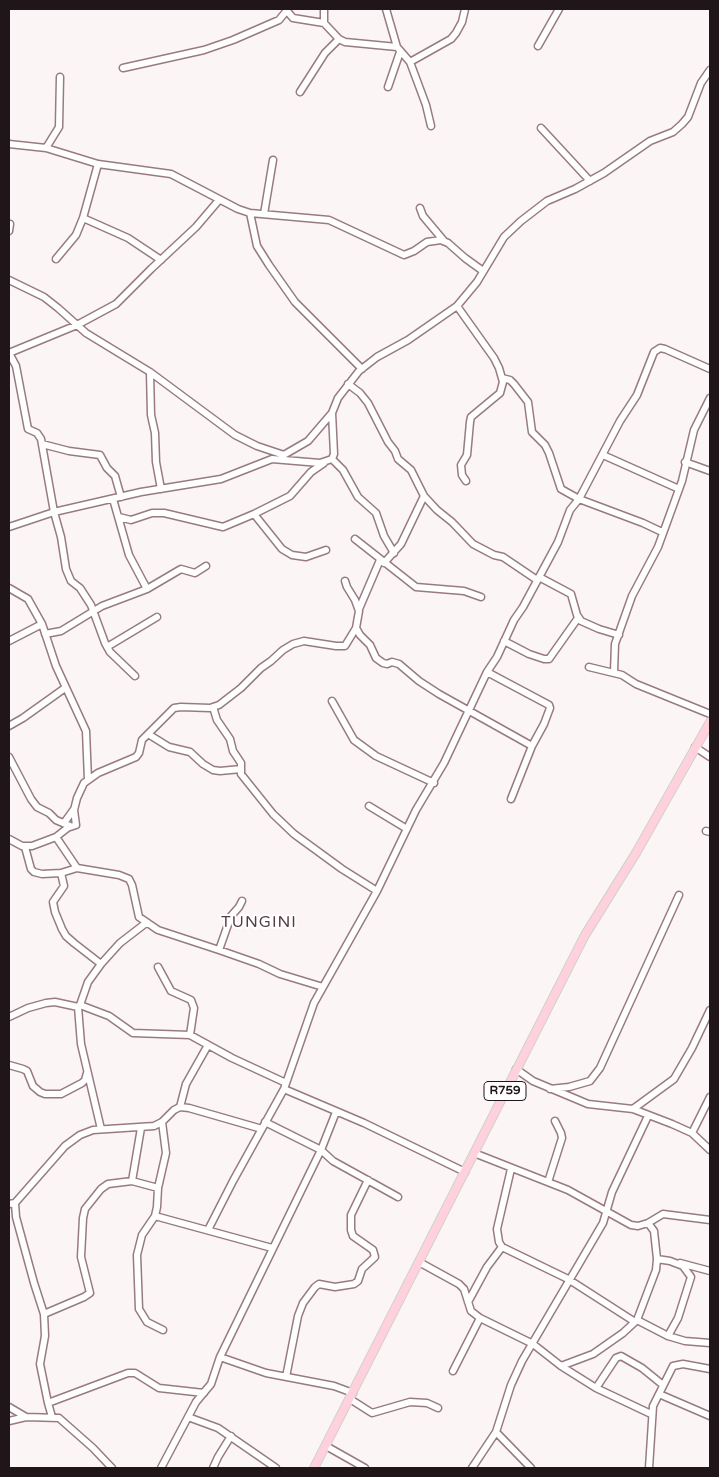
<!DOCTYPE html>
<html>
<head>
<meta charset="utf-8">
<style>
  body { margin:0 }
  #map { position:relative; width:719px; height:1477px; overflow:hidden; background:#fcf5f6; font-family:"Varela Round",sans-serif }
  canvas { display:block }
  .frame { position:absolute; inset:0; border:10px solid #201518; pointer-events:none }
</style>
</head>
<body>
<div id="map">
<canvas width="719" height="1477"></canvas>
<div class="frame"></div>
</div>
<script>
const c = document.querySelector('canvas').getContext('2d');
c.lineJoin = 'round';
const shape = rows => new Path2D(rows.map(r => 'M' + r).join(''));
function stroke(path, color, width, dash) { c.strokeStyle = color; c.lineWidth = width; c.lineCap = dash ? 'butt' : 'round'; c.setLineDash(dash || []); c.stroke(path); }
function write(font, color, halo, rows, align = 'center') {
  c.font = font + ' "Varela Round",sans-serif'; c.lineWidth = 4; c.setLineDash([]); c.textBaseline = 'middle'; c.strokeStyle = halo; c.fillStyle = color; for (const [text, x, y, turn = 0] of rows) {
    c.save(); c.translate(x, y); c.rotate((+turn || 0) * Math.PI / 180); c.textAlign = isNaN(turn) ? turn : align; if (halo) c.strokeText(text, 0, 0); c.fillText(text, 0, 0); c.restore();
  }
}
const minor = shape([
  [386,9,397,47],
  [287,11,293,18,324,23,339,39,345,42,397,47,410,62,426,105,431,126],
  [324,23,324,9],
  [538,46,559,9],
  [410,62,451,39,456,33,462,22,465,9],
  [123,68,204,50,233,40,279,20,288,9],
  [388,87,400,52],
  [300,92,325,53,339,39],
  [541,128,590,181],
  [9,144,46,148,98,164,171,174,238,209,250,213,329,220,404,255,414,251,427,242,441,240,448,243,465,258,483,271],
  [46,148,59,127,60,77],
  [420,208,423,216,444,241],
  [250,213,257,246,269,265,295,302,362,369],
  [264,214,273,160],
  [83,218,128,238,161,260],
  [9,231,10,224],
  [56,259,76,235,83,218,98,164],
  [9,280,44,297,58,308,86,333,150,372,235,435,257,446,284,455],
  [457,306,494,358,499,368,503,382,500,393,471,417,470,422,467,455,461,465,462,475,466,481],
  [9,353,16,366,28,429,37,433,41,439,54,512,61,537,66,569,71,581,80,588,91,605,105,643,110,652,135,676],
  [9,353,77,325,116,304,151,269,196,227,219,200],
  [150,372,151,415,155,433,156,462,161,489],
  [502,378,510,380,514,384,528,402,532,432,545,445,549,453,561,489,579,499,643,523,662,532],
  [348,384,360,393,368,403,388,442,395,451,398,459,411,470,424,496,437,510,452,522,473,544,494,555,503,557,537,580],
  [42,444,69,451,100,455,107,468,115,476,121,497],
  [603,455,679,489],
  [282,456,308,441,332,413],
  [332,459,343,470,358,497,376,513,384,536,394,553],
  [685,462,710,471],
  [113,499,129,555,147,589],
  [254,514,290,496,311,472,324,463],
  [119,517,131,520,152,513,164,513,223,527,254,514,282,549,292,555,306,557,326,550],
  [9,527,54,512,141,492,221,479,272,459,320,463,332,459,334,454,332,413,338,398,359,371,377,357,408,340,457,306,477,282,504,237,521,221,547,201,575,189,604,173,650,141,673,132,682,124,688,117,701,83,710,70],
  [355,539,416,587,464,591,481,597],
  [384,563,401,544,424,496],
  [539,577,571,594,577,615,581,621,599,629,619,635],
  [9,588,28,599,42,624,56,666,86,731,88,780],
  [359,609,380,560],
  [356,628,360,635,370,645,376,658,383,663,387,664,392,662,399,664,419,681,439,694,532,746],
  [45,634,61,631,102,606,147,589,181,569,195,573,206,566],
  [9,641,42,624],
  [504,641,529,654,544,659,549,659,578,618],
  [107,647,157,617],
  [589,667,622,675,636,684,710,714],
  [487,672,549,705,550,708,544,724,532,746,511,799],
  [614,672,615,644,632,596,658,547,682,481,694,430,710,398],
  [332,701,354,740,376,756,434,783],
  [213,707,217,720,230,739,233,751,241,763,241,774,273,814,294,834,316,850,342,869,377,891],
  [9,726,23,718,65,688],
  [148,734,169,747,190,752,203,764,213,770,220,771,241,769],
  [695,747,710,757],
  [9,757,31,799,37,807,49,813,56,820,70,826,56,837,32,846,22,846,9,839],
  [369,806,407,829],
  [64,823,74,809],
  [70,827,76,825,74,810,77,798,84,783,98,773,136,757,139,753,142,740,174,708,181,707,210,708,219,705,241,688,261,668,271,661,283,650,293,644,304,641,336,646,345,646,356,628,359,611,355,600,347,587,345,581],
  [706,831,710,832],
  [56,837,77,868,119,875,129,879,132,885,139,917,158,930,219,950,259,964,280,974,323,987],
  [25,847,31,869,34,872,42,874,61,873,77,868],
  [61,873,64,886,53,902,55,912,62,929,66,936,74,943,101,964],
  [219,950,231,916,239,907,242,901],
  [158,967,171,991,191,1000,194,1008,190,1035],
  [80,1005,109,1016,133,1033,190,1035,232,1058,286,1083],
  [78,1007,81,1044,101,1129],
  [9,1017,28,1008,46,1003,55,1002,78,1007,80,1005,88,982,101,964,120,943,146,923],
  [9,1065,23,1069,27,1071,33,1086,40,1092,45,1094,61,1094,82,1083,85,1080,87,1073],
  [516,1069,533,1081,588,1104,633,1109,672,1124,692,1133,710,1150],
  [284,1089,364,1123,465,1172],
  [550,1089,569,1087,590,1081,600,1068,679,895],
  [180,1107,186,1084,208,1045],
  [633,1109,674,1079,692,1048,710,1010],
  [162,1122,166,1153,158,1188,157,1207,155,1216,142,1235,137,1255,139,1309,147,1322,163,1330],
  [265,1122,321,1150,333,1161,398,1197],
  [692,1133,710,1097],
  [474,1153,568,1190,631,1225,638,1226,648,1223,663,1214,710,1220],
  [511,1169,497,1229,499,1242,502,1247,568,1279,635,1322],
  [132,1181,141,1128],
  [548,1182,562,1138,561,1133,555,1121],
  [15,1203,16,1217,34,1283,44,1314,45,1336,40,1364,48,1403,52,1417],
  [9,1204,15,1203,65,1146,80,1135,93,1130,154,1126,162,1122,174,1110,180,1107,189,1108,262,1129],
  [155,1216,272,1248],
  [208,1230,233,1181,284,1089,314,1003,377,891,416,810,444,763,487,672,497,657,514,620,523,607,558,542,570,510,579,499,620,421,637,395,654,352,660,348,665,349,710,369],
  [657,1259,670,1261,683,1266,691,1277,678,1318,668,1336],
  [419,1262,459,1284,464,1289,471,1311,480,1318,533,1344,561,1366,596,1388,651,1414],
  [680,1263,710,1271],
  [468,1302,487,1267,502,1247],
  [44,1314,84,1297,90,1293,81,1257,83,1218,85,1209,101,1189,108,1184,132,1181,158,1188],
  [637,1320,668,1336,685,1341,710,1343],
  [220,1357,266,1373,334,1386,353,1393],
  [561,1366,593,1354,623,1333,637,1320,656,1270,657,1259,654,1231,648,1223],
  [453,1371,480,1318],
  [286,1377,298,1316,303,1303,315,1287,319,1284,335,1287,354,1284,358,1281,362,1269,375,1257,373,1250,353,1236,351,1230,351,1215,368,1180],
  [596,1388,616,1358,621,1356,642,1368,663,1385],
  [659,1394,710,1416],
  [350,1399,372,1413,410,1402,427,1403,438,1408],
  [48,1403,128,1373,135,1373,159,1388,204,1393],
  [9,1407,26,1417],
  [188,1417,218,1428,276,1468],
  [9,1421,26,1417,59,1418,93,1448,112,1468],
  [496,1432,531,1468],
  [326,1446,365,1468],
  [161,1468,196,1402,211,1384,220,1357,321,1150,336,1112],
  [213,1468,218,1457,231,1436],
  [472,1468,496,1432,511,1385,522,1361,603,1223,612,1192,648,1116],
  [649,1468,653,1406,673,1366,683,1364,710,1369]
]);
const major = shape([
  [314,1468,585,935,636,853,710,722]
]);
const shields = [
  [505,1091,42]
];
const shieldNames = [
  ["R759",505,1091]
];
const quarterNames = [
  ["TUNGINI",259,923]
];
stroke(minor, '#987b82', 9);
stroke(major, '#d2d0d1', 10);
stroke(minor, '#fff', 6);
stroke(major, '#ffd1dd', 8);
for (const [x, y, w] of shields) { const box = new Path2D(); box.roundRect(x - w / 2, y - 9.5, w, 19, 4); c.fillStyle = '#fff'; c.fill(box); stroke(box, '#201518', 1); }
write('bold 12px', '#201518', null, shieldNames);
c.letterSpacing = '1px';
write('16px', '#563c43', '#fff', quarterNames);
c.letterSpacing = '0px';
</script>
</body>
</html>
